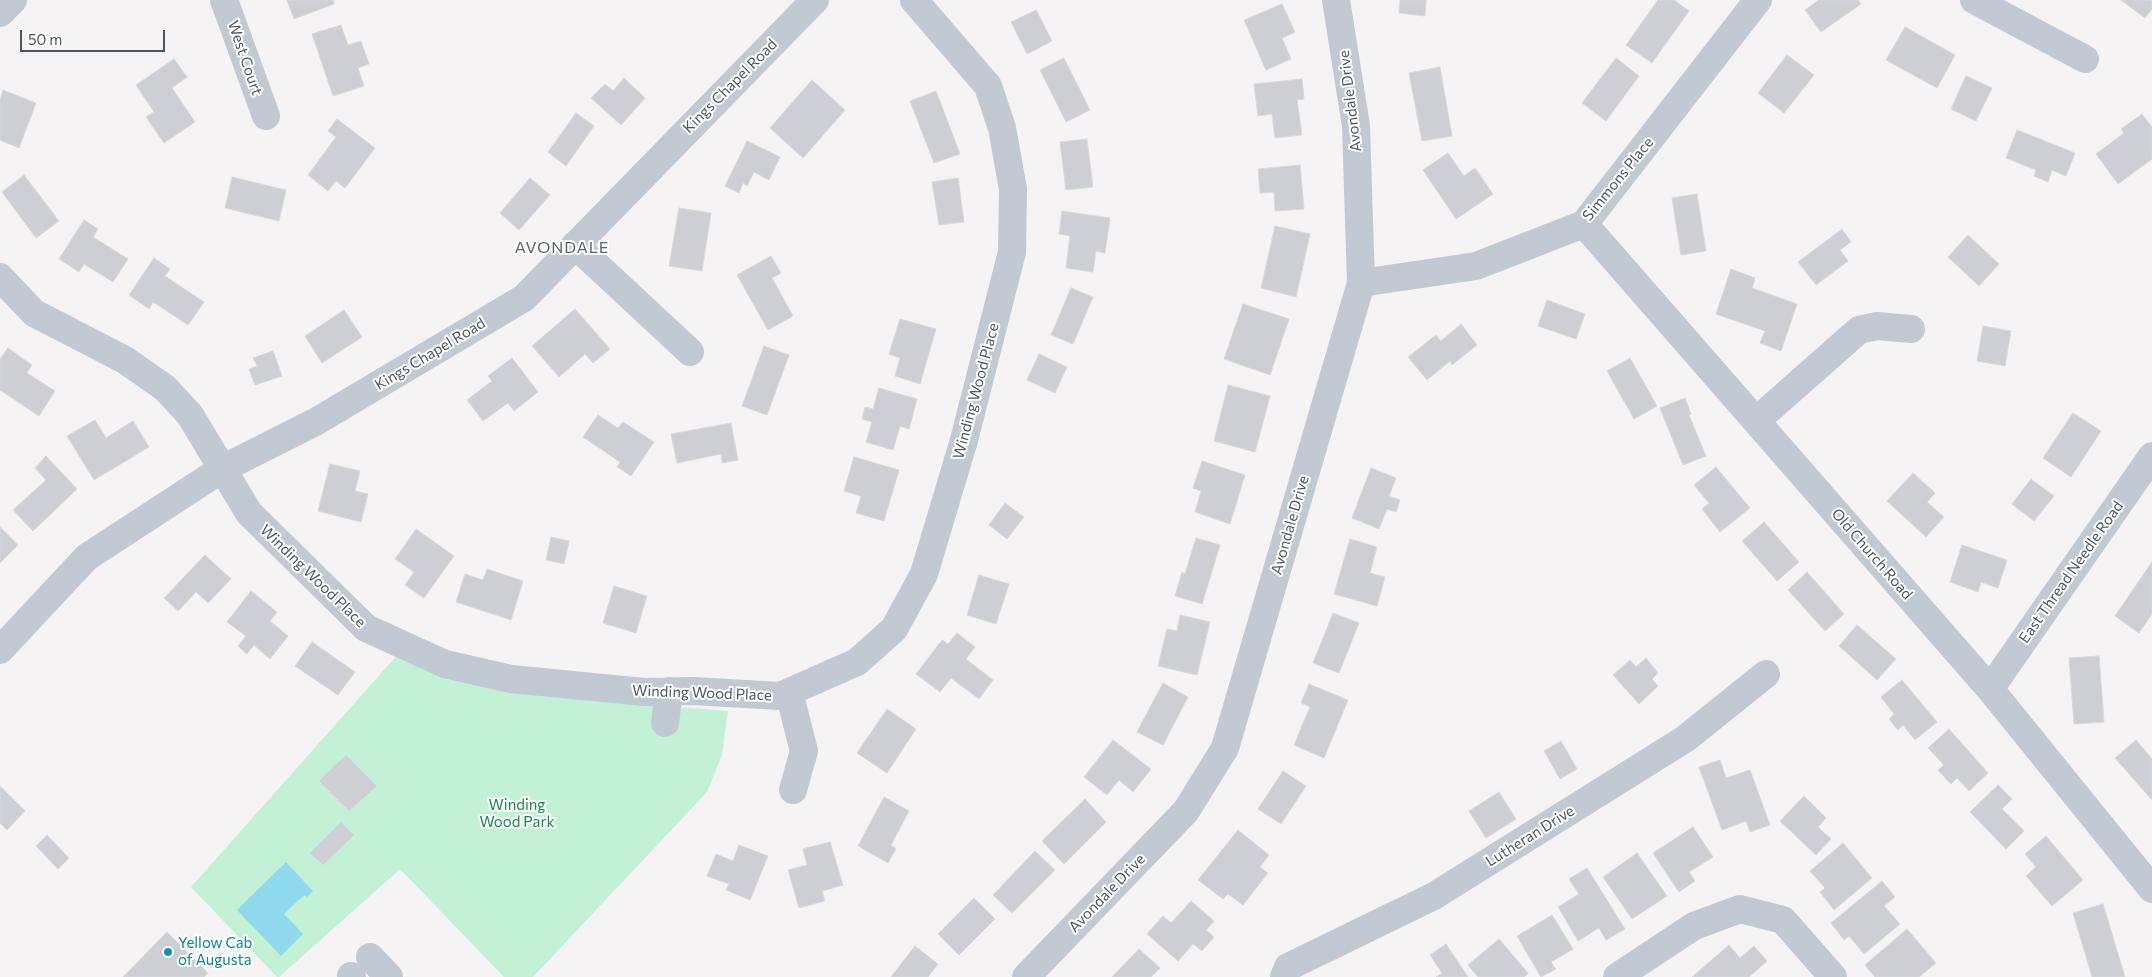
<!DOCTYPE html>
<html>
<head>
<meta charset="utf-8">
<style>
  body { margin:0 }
  #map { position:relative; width:2152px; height:977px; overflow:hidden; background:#f5f3f3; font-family:Commissioner,sans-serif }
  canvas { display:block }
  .scale { position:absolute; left:20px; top:30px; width:145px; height:22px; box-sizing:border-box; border:2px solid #4a5661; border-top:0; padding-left:6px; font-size:15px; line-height:18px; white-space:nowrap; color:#4a5661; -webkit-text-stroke:4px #fff; paint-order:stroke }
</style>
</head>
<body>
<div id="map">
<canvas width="2152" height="977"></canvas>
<div class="scale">50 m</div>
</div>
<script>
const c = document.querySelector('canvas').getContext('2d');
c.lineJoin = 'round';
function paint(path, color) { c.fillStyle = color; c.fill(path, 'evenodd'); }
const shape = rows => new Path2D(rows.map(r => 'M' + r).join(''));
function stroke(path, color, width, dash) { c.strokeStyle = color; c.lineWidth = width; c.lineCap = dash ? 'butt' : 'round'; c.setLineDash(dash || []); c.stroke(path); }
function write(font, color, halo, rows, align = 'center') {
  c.font = font + ' Commissioner,sans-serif'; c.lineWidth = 4; c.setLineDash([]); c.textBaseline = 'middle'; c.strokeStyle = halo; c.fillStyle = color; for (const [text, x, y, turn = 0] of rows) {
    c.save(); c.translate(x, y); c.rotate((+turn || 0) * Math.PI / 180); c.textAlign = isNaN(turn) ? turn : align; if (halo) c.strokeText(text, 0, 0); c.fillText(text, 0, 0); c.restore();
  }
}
const green = shape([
  [400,652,642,704,728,711,722,755,707,792,533,977,504,977,400,869,279,977,277,977,191,887]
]);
const water = shape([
  [286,862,313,891,307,897,304,895,284,914,303,934,281,956,237,910]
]);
const building = shape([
  [287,0,333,0,334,4,294,19,287,0],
  [1400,0,1426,0,1425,16,1399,13,1400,0],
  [1658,0,1674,0,1689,11,1652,63,1626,45,1658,0],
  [1819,0,1858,0,1861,4,1821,32,1805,10,1819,0],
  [2121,0,2152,0,2152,9,2145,18,2121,0],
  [1282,4,1295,32,1282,38,1291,59,1266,70,1244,20,1282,4],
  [1036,10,1052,41,1027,54,1011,22,1036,10],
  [341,25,348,45,361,41,369,64,358,68,364,86,333,96,312,34,341,25],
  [1905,27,1955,55,1937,88,1886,60,1905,27],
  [1787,55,1814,75,1784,113,1758,93,1787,55],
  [1064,58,1090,110,1066,122,1040,70,1064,58],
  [1616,58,1639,76,1606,121,1582,103,1616,58],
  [174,59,187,77,172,88,195,122,164,143,146,117,154,112,136,85,174,59],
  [1440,67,1452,136,1422,141,1409,73,1440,67],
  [1966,76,1992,88,1976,121,1951,109,1966,76],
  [624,78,645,98,621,125,591,98,605,84,613,91,624,78],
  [1302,79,1304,99,1297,100,1302,135,1275,138,1272,114,1258,116,1254,84,1302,79],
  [812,80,845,110,803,158,770,128,812,80],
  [3,90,36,103,19,148,0,140,0,100,3,90],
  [936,91,960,154,934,163,910,101,936,91],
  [576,113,594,126,566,166,548,152,576,113],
  [2142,114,2152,127,2152,159,2118,184,2096,154,2124,133,2121,129,2142,114],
  [337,119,375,148,345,188,336,181,328,191,308,175,336,137,328,131,337,119],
  [2017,130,2075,153,2066,176,2052,170,2048,182,2034,176,2036,170,2006,158,2017,130],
  [1087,139,1093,187,1066,190,1060,142,1087,139],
  [747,141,780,157,769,180,754,172,747,186,743,183,739,193,725,186,747,141],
  [1448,153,1464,176,1475,168,1493,194,1456,219,1423,170,1448,153],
  [1300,165,1304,209,1275,211,1274,192,1260,193,1258,169,1300,165],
  [24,175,59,221,36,238,2,192,24,175],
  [232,177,286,190,279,221,225,208,232,177],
  [530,178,550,195,519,230,500,213,530,178],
  [958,178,964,222,939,225,932,182,958,178],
  [1697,194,1706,251,1681,255,1672,198,1697,194],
  [679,208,711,213,702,271,669,266,679,208],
  [1062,211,1110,218,1105,253,1096,251,1093,272,1066,268,1070,236,1059,234,1062,211],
  [84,220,98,229,93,237,128,259,113,282,84,264,79,272,59,259,84,220],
  [1275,226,1310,234,1296,297,1261,288,1275,226],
  [1842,229,1851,242,1840,250,1848,261,1816,285,1798,262,1842,229],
  [1968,235,1999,264,1979,286,1948,257,1968,235],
  [771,256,781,273,772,278,793,316,768,330,737,275,771,256],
  [154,258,170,269,165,276,204,302,188,325,153,302,149,309,129,295,154,258],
  [1731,269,1755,278,1752,288,1797,304,1781,351,1760,343,1765,331,1716,314,1731,269],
  [1071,288,1093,297,1073,344,1051,335,1071,288],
  [1547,300,1585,314,1576,339,1538,326,1547,300],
  [1243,304,1289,319,1270,375,1224,359,1243,304],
  [575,309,610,349,593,363,585,354,559,377,532,346,575,309],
  [344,310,362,337,322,363,305,336,344,310],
  [900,319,936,329,920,384,895,376,900,358,889,354,900,319],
  [1461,324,1477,345,1452,365,1450,361,1427,380,1408,357,1436,335,1441,341,1461,324],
  [1983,326,2011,331,2005,366,1977,361,1983,326],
  [764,346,789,355,767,415,742,406,764,346],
  [8,348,32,365,27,373,55,391,39,416,0,390,0,359,8,348],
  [273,351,282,376,255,385,249,369,257,366,253,358,273,351],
  [1039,354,1067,367,1055,393,1027,380,1039,354],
  [512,358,538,392,514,411,508,403,483,421,467,400,492,381,488,376,512,358],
  [1630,358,1657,406,1634,419,1607,371,1630,358],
  [1228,385,1270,396,1255,452,1214,441,1228,385],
  [879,388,917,399,909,429,900,426,893,450,866,442,872,422,862,419,865,407,873,409,879,388],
  [1685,398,1691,414,1689,415,1706,456,1683,465,1660,408,1685,398],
  [2073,413,2101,431,2071,477,2043,458,2073,413],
  [598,415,618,428,623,422,654,442,631,476,617,467,620,462,583,437,598,415],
  [95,420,106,438,133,421,149,447,94,480,67,436,95,420],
  [731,423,738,460,722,463,721,454,677,463,671,434,731,423],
  [46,456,77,489,33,531,13,510,46,480,35,468,46,456],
  [854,457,899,470,884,521,856,513,861,496,844,491,854,457],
  [1202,461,1245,475,1230,524,1195,512,1201,491,1193,488,1202,461],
  [330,464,360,471,355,491,368,494,361,522,318,511,330,464],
  [1716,467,1750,508,1720,532,1702,509,1709,503,1694,485,1716,467],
  [1371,468,1396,478,1389,496,1400,500,1396,512,1387,509,1379,529,1352,518,1371,468],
  [1913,473,1935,493,1927,502,1944,517,1926,537,1887,501,1913,473],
  [2031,479,2054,496,2034,521,2012,504,2031,479],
  [1005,503,1024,517,1007,539,989,525,1005,503],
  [1764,522,1799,562,1777,581,1742,541,1764,522],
  [0,527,18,545,0,563,0,527],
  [416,529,454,556,424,598,405,585,414,572,395,559,416,529],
  [551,537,569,541,564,564,546,560,551,537],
  [1196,538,1220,545,1202,604,1175,596,1182,572,1185,574,1196,538],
  [1350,539,1377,547,1370,573,1385,577,1377,606,1334,594,1350,539],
  [1962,545,2007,560,1998,588,1981,582,1978,592,1950,582,1962,545],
  [205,555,231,579,208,603,196,592,178,611,164,598,205,555],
  [2152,562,2152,614,2139,633,2115,616,2152,562],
  [487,569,523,581,511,620,456,602,465,574,483,580,487,569],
  [1807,572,1844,614,1825,631,1788,590,1807,572],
  [979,575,1009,584,996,624,967,615,979,575],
  [614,586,647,596,636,633,603,623,614,586],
  [251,591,277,612,270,621,288,636,270,659,254,645,247,654,238,646,246,636,227,622,251,591],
  [1333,613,1359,623,1339,673,1313,663,1333,613],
  [1180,615,1210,622,1197,675,1158,666,1167,629,1177,631,1180,615],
  [1857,625,1896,659,1877,680,1839,646,1857,625],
  [957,633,975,647,966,659,993,680,979,699,951,678,940,692,916,674,942,640,948,644,957,633],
  [312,642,355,672,338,695,295,666,312,642],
  [2099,656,2104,722,2074,724,2069,658,2099,656],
  [1646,658,1658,673,1652,679,1658,686,1639,704,1613,675,1630,660,1636,667,1646,658],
  [1902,680,1937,722,1915,740,1903,725,1898,730,1889,719,1894,714,1881,697,1902,680],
  [1163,683,1188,697,1163,745,1137,732,1163,683],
  [1309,684,1348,700,1324,758,1294,745,1310,707,1301,703,1309,684],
  [887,709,916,729,887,773,857,753,887,709],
  [1949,729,1988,773,1969,791,1957,778,1951,784,1938,770,1944,765,1928,748,1949,729],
  [1113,740,1151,769,1133,792,1119,780,1107,795,1084,777,1113,740],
  [2136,740,2152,759,2152,800,2115,758,2136,740],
  [1561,741,1577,769,1560,779,1544,751,1561,741],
  [346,755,377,786,349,811,319,781,346,755],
  [1720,760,1726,778,1750,770,1770,825,1750,832,1746,821,1722,830,1699,767,1720,760],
  [1283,771,1306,786,1281,824,1258,809,1283,771],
  [1998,785,2012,799,2002,809,2024,831,2006,849,1970,812,1998,785],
  [0,786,25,811,7,830,0,823,0,786],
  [1499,792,1516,819,1486,838,1469,811,1499,792],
  [1804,796,1826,818,1818,827,1831,839,1816,855,1780,821,1804,796],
  [884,797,909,811,891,845,896,849,888,863,858,846,884,797],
  [1085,799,1106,822,1064,864,1042,841,1085,799],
  [341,822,354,835,323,865,310,853,341,822],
  [1693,827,1713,857,1689,872,1695,881,1679,892,1653,853,1693,827],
  [1238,830,1269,855,1260,867,1268,873,1243,905,1228,894,1223,899,1198,880,1238,830],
  [47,835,69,858,58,869,36,846,47,835],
  [2046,836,2083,880,2052,906,2026,876,2036,867,2025,854,2046,836],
  [830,842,843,885,822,891,825,901,799,908,788,870,807,865,803,849,830,842],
  [1843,843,1872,878,1834,910,1820,892,1825,888,1810,871,1843,843],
  [739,845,768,856,750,900,726,890,729,884,707,876,716,854,733,861,739,845],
  [1035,851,1055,870,1012,913,993,895,1035,851],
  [1637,853,1667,896,1632,919,1603,877,1637,853],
  [1587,868,1625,929,1606,940,1599,928,1578,941,1558,907,1579,894,1569,879,1587,868],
  [1882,881,1895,897,1884,906,1900,924,1864,954,1849,936,1844,940,1831,923,1882,881],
  [974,898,995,919,959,955,938,934,974,898],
  [1191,901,1214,921,1206,930,1214,937,1202,951,1193,944,1178,961,1147,934,1163,916,1171,923,1191,901],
  [2103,904,2125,977,2092,977,2073,913,2103,904],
  [1552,915,1573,949,1551,962,1556,969,1541,977,1517,936,1552,915],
  [1907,929,1936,963,1919,977,1875,977,1865,965,1907,929],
  [167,932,208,973,204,977,123,977,167,932],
  [1499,939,1528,973,1524,977,1478,977,1468,965,1499,939],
  [1446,944,1468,977,1436,977,1442,973,1430,955,1446,944],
  [1729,945,1740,958,1754,946,1767,961,1749,977,1692,977,1729,945],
  [915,946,938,964,928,977,891,977,915,946],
  [1139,949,1160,968,1151,977,1112,977,1139,949]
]);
const minor = shape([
  [224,0,266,116],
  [1974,0,2085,59],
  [0,13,13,0],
  [1584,224,1990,689,2152,889],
  [575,245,690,352],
  [0,277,34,313,125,360,165,388,190,415,249,513,366,628,445,664,511,679,644,692,693,691,780,696,857,662,894,629,924,574,964,440,1012,252,1013,189,1002,128,988,86,914,0],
  [1361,283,1476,266,1584,224,1758,0],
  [1756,421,1859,330,1877,326,1911,329],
  [0,650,87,557,222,469,317,421,524,298,815,0],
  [1990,689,2152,456],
  [789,692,804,751,793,790],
  [665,723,669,691],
  [370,957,389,977],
  [351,976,352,977],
  [1026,977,1186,811,1225,748,1361,283,1356,126,1336,0],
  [1284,977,1288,967,1434,896,1685,739,1766,674],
  [1617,977,1694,926,1740,909,1783,920,1833,977]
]);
const markers = [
  [168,952,5,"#0f9aa8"]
];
const streetNames = [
  ["West Court",245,58,71],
  ["Kings Chapel Road",730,86,-45],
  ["Avondale Drive",1350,101,-97],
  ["Simmons Place",1618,179,-51],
  ["Kings Chapel Road",430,354,-31],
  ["Winding Wood Place",976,391,-75],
  ["Avondale Drive",1290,525,-74],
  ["Old Church Road",1872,554,49],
  ["East Thread Needle Road",2071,572,-55],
  ["Winding Wood Place",313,576,44],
  ["Winding Wood Place",702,693,2],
  ["Lutheran Drive",1530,836,-32],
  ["Avondale Drive",1107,893,-46]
];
const parkNames = [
  ["Winding",517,805],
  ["Wood Park",517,822]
];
const cultureNames = [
  ["Yellow Cab",178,943],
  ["of Augusta",178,960]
];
const neighbourhoodNames = [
  ["AVONDALE",562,248]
];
paint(green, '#c3f1d5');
paint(water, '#90daee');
paint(building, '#cdcfd5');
stroke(building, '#d7d9de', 1);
stroke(minor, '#c1cad2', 28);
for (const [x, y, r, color] of markers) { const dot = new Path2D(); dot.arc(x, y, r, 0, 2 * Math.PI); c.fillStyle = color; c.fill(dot); stroke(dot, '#fff', 2); }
write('15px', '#4a5661', '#fff', streetNames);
write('15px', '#17864f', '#fff', parkNames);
write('15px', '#0d838f', '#fff', cultureNames, 'left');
c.letterSpacing = '1px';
write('16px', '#5f6368', '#fff', neighbourhoodNames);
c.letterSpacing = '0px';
</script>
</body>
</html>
